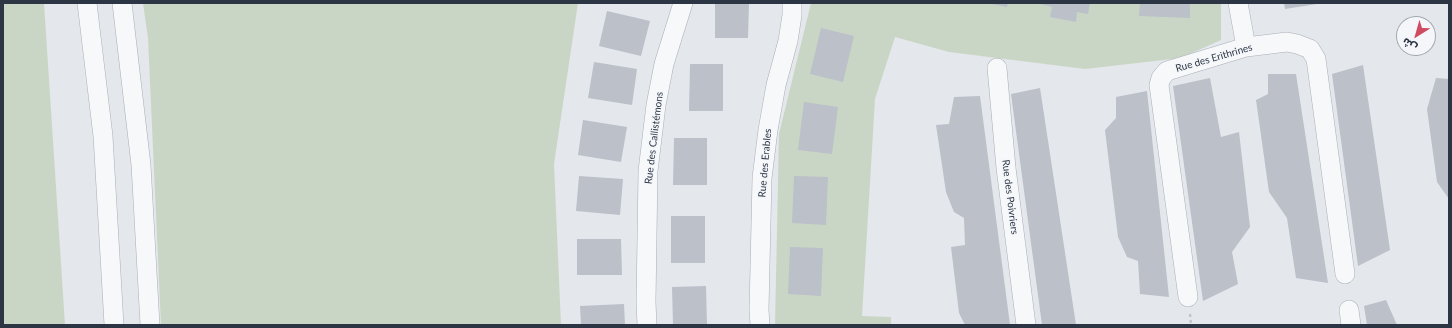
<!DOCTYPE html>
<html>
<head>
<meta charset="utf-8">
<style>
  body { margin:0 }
  #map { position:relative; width:1452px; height:328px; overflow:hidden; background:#e4e7ec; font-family:Lato,"Noto Sans Arabic",sans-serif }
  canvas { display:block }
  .frame { position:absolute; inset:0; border:4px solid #2b3544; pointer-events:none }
  .north { position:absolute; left:1396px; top:16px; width:40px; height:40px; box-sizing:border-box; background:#f4f6f9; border:1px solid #a4a9b1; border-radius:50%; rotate:217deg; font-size:11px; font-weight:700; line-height:16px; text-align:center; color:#2b3544 }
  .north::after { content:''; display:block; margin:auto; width:14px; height:18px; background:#cf4b61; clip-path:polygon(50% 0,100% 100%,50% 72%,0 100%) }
</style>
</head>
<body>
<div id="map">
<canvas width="1452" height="328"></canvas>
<div class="frame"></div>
<div class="north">ش</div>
</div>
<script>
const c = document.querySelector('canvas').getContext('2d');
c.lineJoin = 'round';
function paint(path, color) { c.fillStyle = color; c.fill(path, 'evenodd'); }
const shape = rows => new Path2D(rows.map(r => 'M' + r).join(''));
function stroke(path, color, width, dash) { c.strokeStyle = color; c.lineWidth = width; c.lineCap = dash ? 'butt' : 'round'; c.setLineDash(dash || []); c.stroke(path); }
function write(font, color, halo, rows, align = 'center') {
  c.font = font + ' Lato,sans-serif'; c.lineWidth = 3; c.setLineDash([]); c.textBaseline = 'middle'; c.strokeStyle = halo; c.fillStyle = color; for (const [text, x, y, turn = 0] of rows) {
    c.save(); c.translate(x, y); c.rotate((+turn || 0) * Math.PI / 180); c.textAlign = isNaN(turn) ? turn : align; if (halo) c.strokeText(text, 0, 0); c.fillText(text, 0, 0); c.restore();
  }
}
const green = shape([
  [3,3,44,3,65,325,3,325],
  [143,3,578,3,554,164,561,325,161,325,148,38],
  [811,3,1221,3,1221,40,1181,58,1085,69,949,52,895,37,875,99,862,316,891,317,891,325,775,325,779,134]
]);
const building = shape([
  [715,3,749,3,748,38,715,38],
  [986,3,1008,3,1007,7],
  [1036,3,1090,3,1088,14,1077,12,1076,22,1050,17,1052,7],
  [1140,3,1190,3,1190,18,1139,16],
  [1284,3,1317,3,1317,4,1285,9],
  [607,11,650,21,641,56,599,46],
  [821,28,854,36,843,82,810,74],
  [594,62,637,69,632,105,588,98],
  [690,64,723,64,723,111,689,111],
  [1363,65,1390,250,1358,266,1332,74],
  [1268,74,1296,74,1328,283,1296,278,1287,218,1269,192,1256,100,1268,94],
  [1210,78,1221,137,1239,132,1250,227,1232,252,1238,284,1203,301,1173,86],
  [1436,78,1449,79,1449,199,1437,182,1427,109],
  [1040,88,1076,325,1042,325,1011,94],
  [1147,91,1169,297,1140,294,1138,261,1127,257,1118,237,1105,130,1116,118,1116,97],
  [980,96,1010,325,965,325,959,313,951,247,965,245,964,218,954,212,946,192,936,125,949,124,954,97],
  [804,102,838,107,832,154,798,150],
  [583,120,627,127,621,162,578,155],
  [674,138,707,138,707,185,673,185],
  [579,176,623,179,620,215,576,211],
  [794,176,828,177,826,225,792,223],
  [671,216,705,216,705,263,671,263],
  [577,239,621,239,622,275,577,275],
  [790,247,823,248,821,296,788,294],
  [706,286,707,325,673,325,672,287],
  [1386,300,1397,325,1367,325,1364,306],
  [624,304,625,325,581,325,580,306]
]);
const path = shape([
  [1190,314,1191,325]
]);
const minor = shape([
  [87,3,103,136,114,325],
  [122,3,141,165,150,325],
  [1238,3,1246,47],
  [997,68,1006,168,1026,325],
  [1188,297,1159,85,1161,78,1167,71,1246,47,1287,42,1297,44,1310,49,1316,59,1345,274],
  [1349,310,1351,325],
  [647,325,646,302,648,171,656,105,664,64,683,3],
  [760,325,759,310,762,178,768,130,776,85,788,41,792,15,792,3]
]);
const streetNames = [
  ["Rue des Erithrines",1214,58,-16],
  ["Rue des Callistémons",654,138,-83],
  ["Rue des Erables",765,163,-85],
  ["Rue des Poivriers",1010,197,83]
];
paint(green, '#cad6c5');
paint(building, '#bbc0c9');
stroke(minor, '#a9aeb6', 20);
stroke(path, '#c2c5cb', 2.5, [3, 3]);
stroke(minor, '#f7f8fa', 19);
write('10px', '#2b3544', '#f4f6f9', streetNames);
</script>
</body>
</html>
